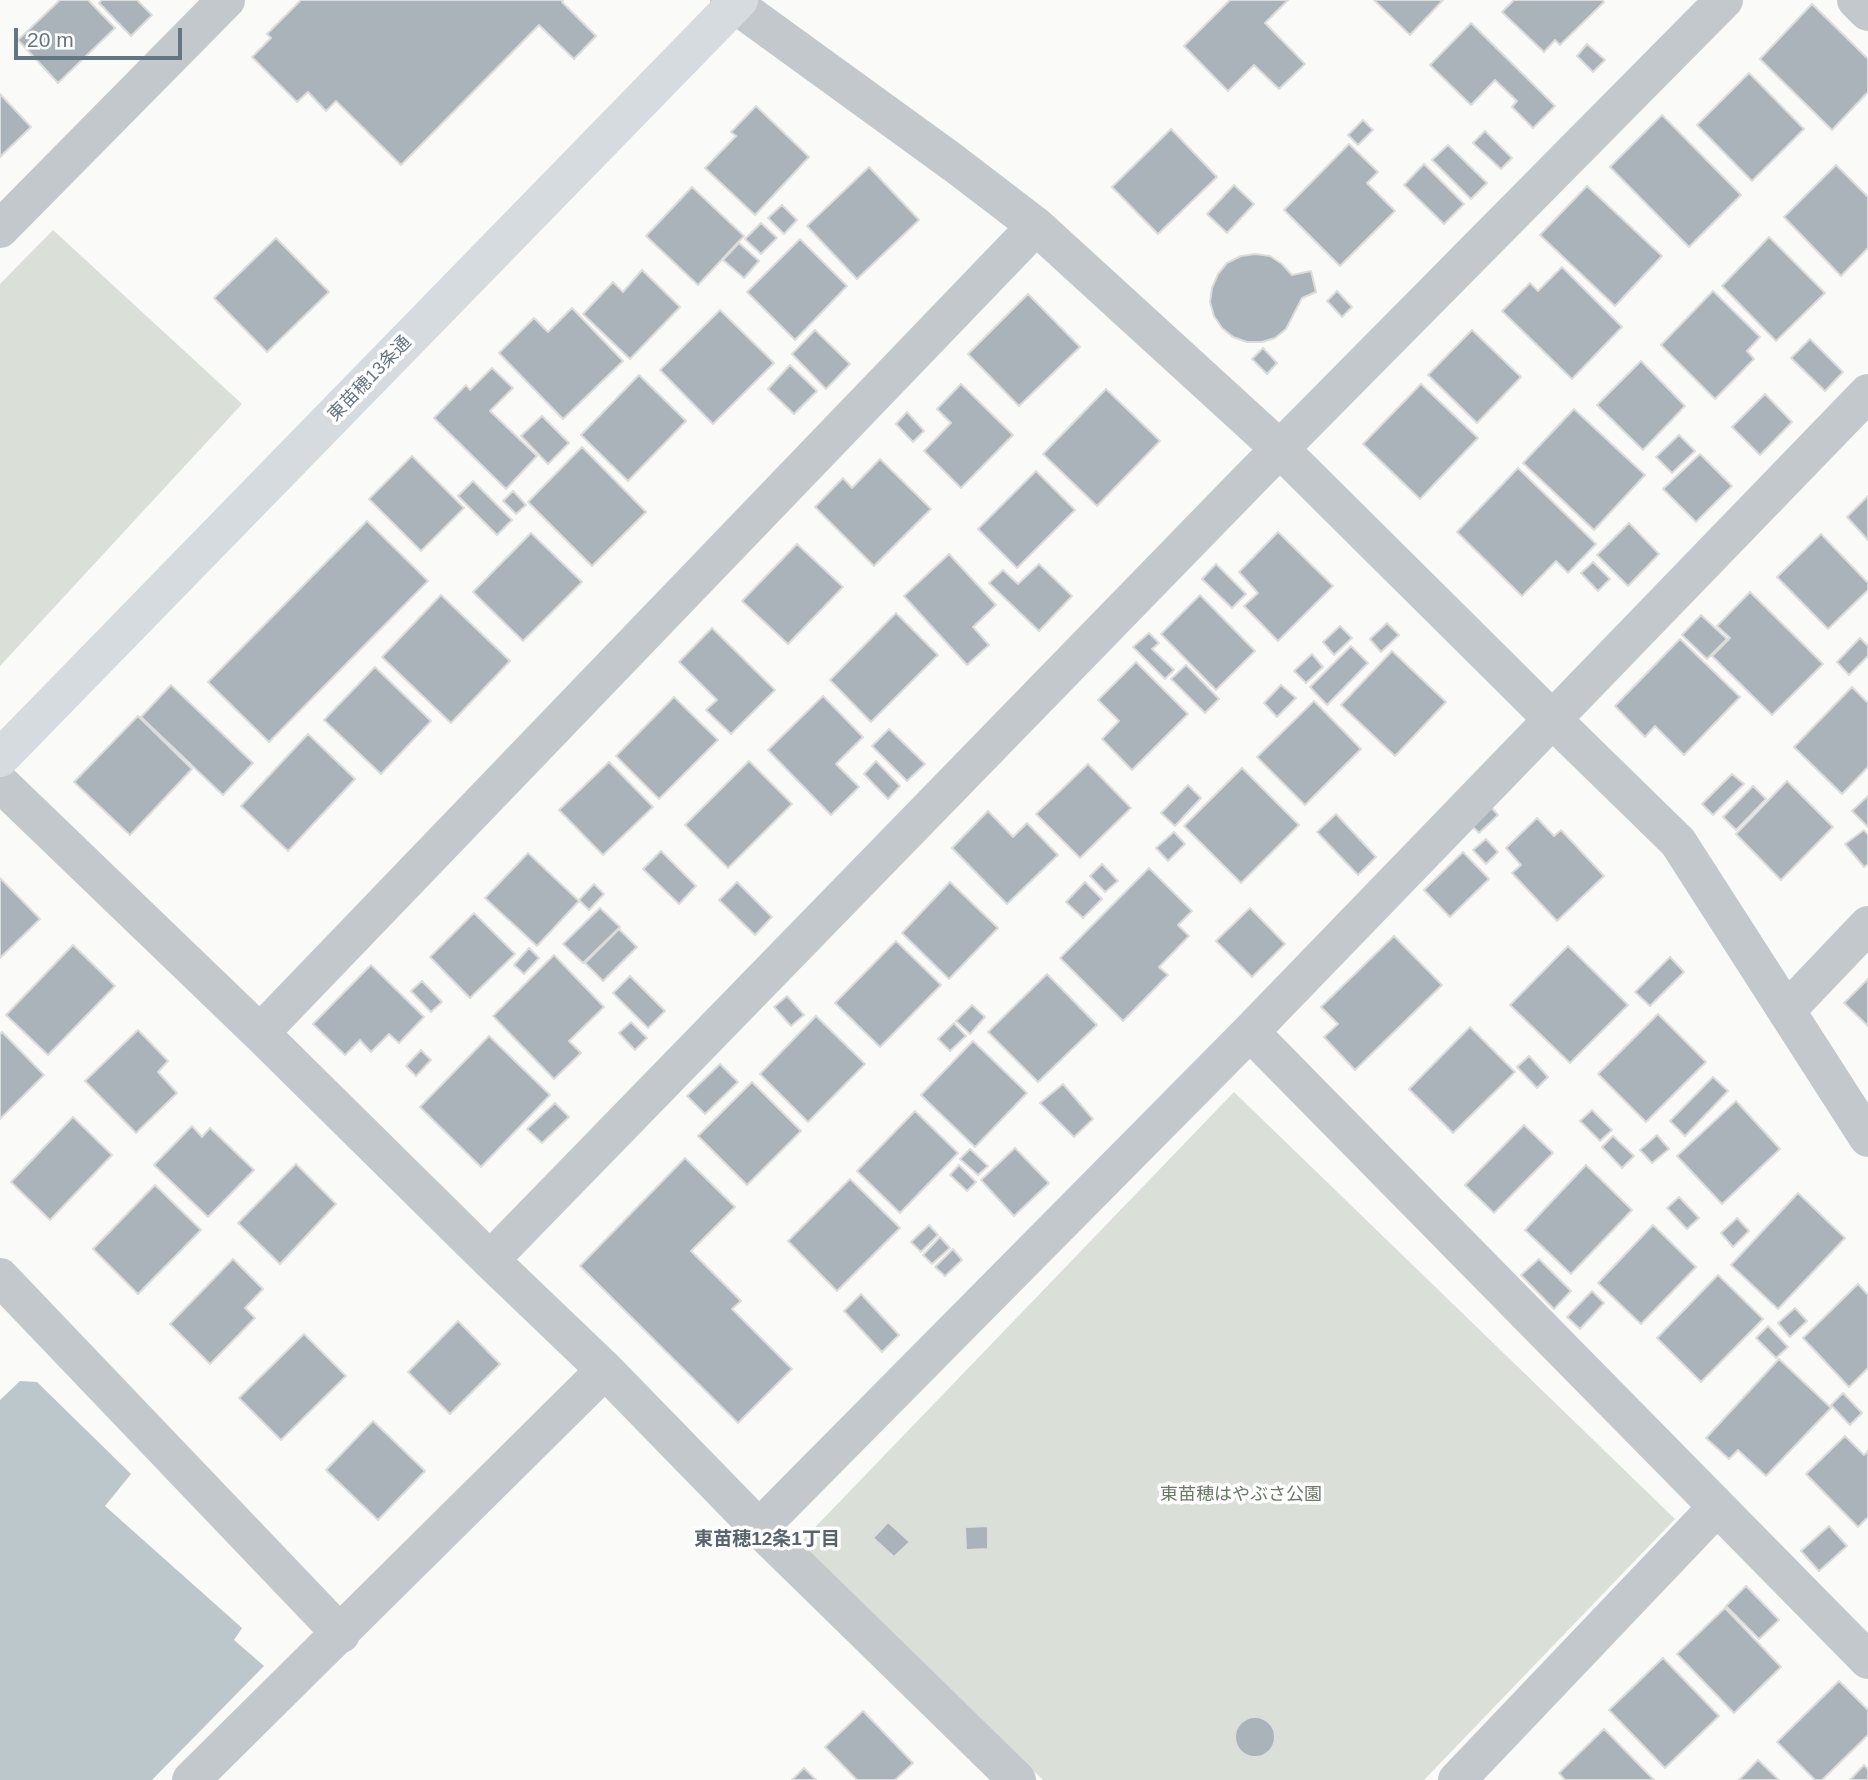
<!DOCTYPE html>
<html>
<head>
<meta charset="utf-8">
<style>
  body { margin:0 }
  #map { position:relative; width:1868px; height:1780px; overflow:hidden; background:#fafaf8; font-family:Arial,sans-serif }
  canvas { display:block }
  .scale { position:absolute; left:14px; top:28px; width:168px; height:32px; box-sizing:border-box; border:4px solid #657683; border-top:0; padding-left:9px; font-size:21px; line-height:24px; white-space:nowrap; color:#657683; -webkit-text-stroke:5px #fff; paint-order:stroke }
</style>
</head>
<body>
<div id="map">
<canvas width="1868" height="1780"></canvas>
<div class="scale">20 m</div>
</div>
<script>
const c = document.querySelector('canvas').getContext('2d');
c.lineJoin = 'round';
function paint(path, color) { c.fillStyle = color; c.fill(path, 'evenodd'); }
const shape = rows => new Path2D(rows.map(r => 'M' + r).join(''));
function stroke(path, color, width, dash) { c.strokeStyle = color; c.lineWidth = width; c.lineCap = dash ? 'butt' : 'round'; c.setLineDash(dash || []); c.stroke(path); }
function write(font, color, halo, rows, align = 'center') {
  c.font = font + ' Arial,"Noto Sans JP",sans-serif'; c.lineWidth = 7; c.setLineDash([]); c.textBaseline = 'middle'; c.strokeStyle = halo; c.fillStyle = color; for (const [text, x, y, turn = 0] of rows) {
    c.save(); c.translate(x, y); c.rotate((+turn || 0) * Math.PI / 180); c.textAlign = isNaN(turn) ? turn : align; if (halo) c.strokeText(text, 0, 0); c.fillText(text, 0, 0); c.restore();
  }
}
const green = shape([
  [53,230,242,404,0,666,0,284],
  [1234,1092,1675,1519,1424,1780,1043,1780,799,1544]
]);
const water = shape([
  [20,1381,37,1382,131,1474,105,1506,242,1628,234,1640,264,1666,152,1780,0,1780,0,1400]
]);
const building = shape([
  [60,0,88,0,115,28,58,83,18,40,60,0],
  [102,0,137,0,152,15,131,36,99,3,102,0],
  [301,0,563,0,562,2,596,36,574,59,539,25,401,165,336,101,326,111,308,92,297,102,252,57,271,38,267,34,301,0],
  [1230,0,1288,0,1265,23,1305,64,1279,89,1254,65,1228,91,1184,46,1230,0],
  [1374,0,1443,0,1410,35,1374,0],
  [1514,0,1602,0,1604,2,1560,45,1555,40,1544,52,1502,12,1514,0],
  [1812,4,1868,59,1868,92,1832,130,1760,59,1812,4],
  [1471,23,1555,106,1533,128,1512,107,1517,101,1495,80,1471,105,1430,65,1471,23],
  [1587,44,1605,60,1593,72,1577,56,1587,44],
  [1749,73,1804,129,1752,181,1697,125,1749,73],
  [0,94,31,127,0,157,0,94],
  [756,106,809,157,755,215,705,168,736,136,731,132,756,106],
  [1662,115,1741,195,1689,247,1610,167,1662,115],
  [1363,120,1373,130,1358,145,1348,135,1363,120],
  [1171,129,1217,177,1158,234,1112,187,1171,129],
  [1485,131,1512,158,1501,169,1473,143,1485,131],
  [1349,144,1378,172,1367,183,1395,211,1340,266,1284,210,1349,144],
  [1448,145,1487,183,1471,199,1432,160,1448,145],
  [1424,164,1464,204,1444,224,1404,185,1424,164],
  [1836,165,1868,197,1868,248,1841,276,1784,217,1836,165],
  [869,167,919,220,857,279,807,226,869,167],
  [1234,185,1254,204,1227,233,1207,214,1234,185],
  [1587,186,1662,256,1615,306,1540,235,1587,186],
  [692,187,744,236,698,285,646,236,692,187],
  [782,205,797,220,784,234,768,218,782,205],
  [761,223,777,238,761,254,745,239,761,223],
  [1769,237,1825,293,1776,341,1722,286,1769,237],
  [276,238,329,292,267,352,214,298,276,238],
  [800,239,847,286,795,340,747,292,800,239],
  [739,243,759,261,744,278,723,260,739,243],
  [1255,254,1270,256,1282,264,1292,275,1311,271,1316,292,1302,298,1286,329,1275,338,1262,342,1247,342,1233,337,1222,328,1214,316,1210,302,1212,288,1218,274,1227,263,1241,256,1255,254],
  [1562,267,1622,327,1572,379,1502,311,1530,283,1538,291,1562,267],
  [642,270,680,307,630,359,583,314,613,282,623,292,642,270],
  [1337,291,1352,307,1342,317,1327,301,1337,291],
  [1713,291,1760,337,1747,351,1754,359,1715,399,1661,345,1713,291],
  [1028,294,1080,347,1019,406,968,354,1028,294],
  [572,308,623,361,563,419,499,353,534,318,548,332,572,308],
  [720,310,774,363,713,424,660,370,720,310],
  [815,330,850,364,826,389,792,354,815,330],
  [1472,330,1521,377,1477,423,1428,375,1472,330],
  [1810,339,1843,372,1825,391,1791,358,1810,339],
  [1263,348,1277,363,1267,374,1252,359,1263,348],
  [1641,361,1685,406,1643,450,1597,405,1641,361],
  [790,365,817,391,794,414,768,389,790,365],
  [492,368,513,388,490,411,537,456,506,489,434,418,466,385,470,390,492,368],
  [639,375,686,421,628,481,581,435,639,375],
  [961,384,1013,435,961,488,924,451,951,423,937,409,961,384],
  [1421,384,1478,438,1420,499,1363,444,1421,384],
  [1106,389,1160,441,1097,506,1043,454,1106,389],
  [1765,394,1792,422,1760,455,1732,427,1765,394],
  [1574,409,1645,475,1594,530,1523,463,1574,409],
  [907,412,924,431,913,442,896,424,907,412],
  [542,416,569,443,548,464,521,436,542,416],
  [1679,435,1695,451,1672,473,1656,457,1679,435],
  [582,447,646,512,592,566,528,502,582,447],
  [1700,454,1732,486,1696,522,1663,489,1700,454],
  [412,456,464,508,421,551,369,499,412,456],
  [880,459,931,509,874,566,815,507,843,478,852,488,880,459],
  [1518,468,1596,544,1568,573,1556,561,1522,596,1457,532,1518,468],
  [1036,471,1075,510,1017,568,978,529,1036,471],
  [473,481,512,520,497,535,458,496,473,481],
  [513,491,526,505,516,514,503,501,513,491],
  [1868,496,1868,540,1847,517,1868,496],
  [367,521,428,581,269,742,208,682,367,521],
  [1629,523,1659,554,1628,586,1597,555,1629,523],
  [1278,532,1333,586,1278,641,1244,606,1258,593,1239,572,1278,532],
  [531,533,582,582,523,641,473,592,531,533],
  [1821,534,1868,583,1868,590,1828,629,1777,577,1821,534],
  [797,544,843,587,788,644,742,601,797,544],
  [949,554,996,605,973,627,989,645,967,665,904,596,949,554],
  [1593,562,1610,579,1598,591,1581,573,1593,562],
  [1039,564,1072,596,1039,631,989,583,1003,570,1018,584,1039,564],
  [1216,564,1246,594,1232,608,1202,579,1216,564],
  [1750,592,1823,664,1772,715,1712,656,1730,638,1717,626,1750,592],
  [441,595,510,661,451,723,382,657,441,595],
  [1200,595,1255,651,1216,690,1161,634,1200,595],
  [896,613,938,655,871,722,830,680,896,613],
  [1701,615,1727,639,1707,659,1682,635,1701,615],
  [1387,623,1399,635,1381,652,1370,639,1387,623],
  [1340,626,1352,638,1334,655,1323,642,1340,626],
  [712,628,775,690,731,734,706,710,717,700,679,662,712,628],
  [1149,633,1159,643,1152,649,1174,670,1165,679,1133,647,1149,633],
  [1860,638,1868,646,1868,656,1849,675,1837,662,1860,638],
  [1680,639,1740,697,1684,755,1655,726,1645,737,1615,706,1680,639],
  [1351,646,1368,663,1327,705,1310,687,1351,646],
  [1392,651,1446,702,1395,756,1341,705,1392,651],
  [1312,654,1323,667,1306,683,1294,671,1312,654],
  [1136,662,1188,714,1132,770,1102,739,1119,721,1098,700,1136,662],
  [1186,665,1219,699,1205,713,1171,679,1186,665],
  [375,667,431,721,381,774,324,720,375,667],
  [171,685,253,763,223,795,141,717,171,685],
  [1281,685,1296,698,1277,717,1264,703,1281,685],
  [1852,687,1868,703,1868,767,1842,794,1794,747,1852,687],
  [823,696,863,737,836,764,859,787,831,815,768,750,823,696],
  [674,697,718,740,659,799,616,756,674,697],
  [1314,701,1361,749,1305,805,1257,757,1314,701],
  [138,716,192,769,130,835,74,782,138,716],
  [889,729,925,764,907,781,872,746,889,729],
  [308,734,355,779,288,851,241,806,308,734],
  [749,761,792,804,728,868,685,825,749,761],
  [876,761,900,786,888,799,864,774,876,761],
  [609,762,653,807,603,855,559,810,609,762],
  [1088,764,1131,808,1080,858,1036,814,1088,764],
  [1242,768,1299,825,1241,883,1184,826,1242,768],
  [1732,774,1744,784,1713,815,1702,804,1732,774],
  [1787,781,1833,827,1781,880,1736,834,1787,781],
  [1188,785,1201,798,1175,826,1161,813,1188,785],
  [1753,786,1766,799,1736,830,1723,817,1753,786],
  [1868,796,1868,827,1852,811,1868,796],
  [1489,805,1498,815,1479,833,1470,824,1489,805],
  [988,811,1013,837,1027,823,1058,855,1007,904,952,848,988,811],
  [1336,814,1376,857,1358,875,1317,832,1336,814],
  [1537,818,1554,836,1561,830,1604,876,1557,921,1512,873,1521,865,1506,848,1537,818],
  [1864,830,1868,835,1868,864,1864,867,1845,844,1864,830],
  [1174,832,1185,844,1168,861,1156,848,1174,832],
  [1486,839,1498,852,1486,864,1473,850,1486,839],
  [661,851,696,886,679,904,643,869,661,851],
  [1463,852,1489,879,1450,917,1424,890,1463,852],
  [528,853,579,901,537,946,485,898,528,853],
  [1102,864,1118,881,1105,892,1090,876,1102,864],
  [1149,868,1192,911,1178,925,1189,936,1159,967,1168,975,1123,1021,1060,958,1149,868],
  [0,878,40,919,0,958,0,878],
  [737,882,772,917,755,935,719,900,737,882],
  [950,882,998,928,949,979,902,933,950,882],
  [1085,882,1102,899,1083,918,1066,902,1085,882],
  [594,884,604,894,589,910,579,900,594,884],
  [600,908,620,927,583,963,563,944,600,908],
  [1250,908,1285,944,1252,977,1216,941,1250,908],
  [474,913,515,954,470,998,430,957,474,913],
  [619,929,637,947,603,981,585,963,619,929],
  [1394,936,1442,985,1355,1070,1324,1037,1338,1024,1321,1007,1394,936],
  [896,941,941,985,880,1047,835,1003,896,941],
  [73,945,115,986,48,1055,6,1015,73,945],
  [1568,946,1628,1005,1570,1063,1510,1005,1568,946],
  [529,948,539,958,524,974,514,965,529,948],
  [554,955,604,1007,569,1041,581,1053,554,1079,493,1016,554,955],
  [1670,957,1684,972,1650,1006,1635,992,1670,957],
  [371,965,424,1017,399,1043,389,1034,371,1052,360,1040,345,1055,313,1024,371,965],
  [1047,974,1097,1025,1038,1082,988,1032,1047,974],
  [630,976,665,1011,648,1028,613,993,630,976],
  [1868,979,1868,1026,1844,1003,1868,979],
  [422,981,442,1002,431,1012,411,991,422,981],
  [787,996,804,1015,791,1026,774,1007,787,996],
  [972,1005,985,1017,970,1034,956,1021,972,1005],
  [1658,1014,1706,1062,1646,1122,1598,1074,1658,1014],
  [816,1016,865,1064,808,1122,760,1074,816,1016],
  [631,1022,647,1038,635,1050,619,1033,631,1022],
  [954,1023,966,1036,950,1051,938,1039,954,1023],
  [1470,1027,1515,1072,1453,1133,1409,1089,1470,1027],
  [138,1030,168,1061,158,1072,177,1093,136,1133,85,1081,138,1030],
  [2,1032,44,1075,0,1119,0,1035,2,1032],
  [489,1036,550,1095,481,1167,420,1107,489,1036],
  [973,1041,1027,1093,975,1147,921,1095,973,1041],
  [421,1050,431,1060,416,1076,406,1066,421,1050],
  [1529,1056,1548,1077,1537,1088,1517,1067,1529,1056],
  [720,1064,738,1082,705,1114,687,1096,720,1064],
  [1713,1077,1728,1091,1685,1136,1670,1121,1713,1077],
  [752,1082,801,1131,747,1185,698,1136,752,1082],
  [1063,1084,1093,1119,1074,1137,1040,1103,1063,1084],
  [1736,1101,1780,1149,1722,1204,1677,1156,1736,1101],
  [555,1103,569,1117,542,1143,527,1129,555,1103],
  [1592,1110,1612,1130,1600,1141,1580,1121,1592,1110],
  [915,1111,958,1153,900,1213,857,1171,915,1111],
  [73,1117,112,1155,50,1220,11,1182,73,1117],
  [1524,1125,1553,1153,1494,1213,1465,1185,1524,1125],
  [192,1126,202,1137,210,1128,254,1170,208,1217,154,1165,192,1126],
  [1657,1135,1669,1149,1652,1163,1640,1150,1657,1135],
  [1613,1136,1634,1156,1622,1168,1602,1147,1613,1136],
  [1015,1148,1049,1183,1014,1216,981,1180,1015,1148],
  [970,1149,988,1166,978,1175,960,1159,970,1149],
  [685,1158,735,1207,691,1251,741,1301,732,1309,792,1369,738,1423,580,1266,685,1158],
  [296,1164,336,1204,280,1264,238,1223,296,1164],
  [959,1165,976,1182,967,1191,950,1175,959,1165],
  [1586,1165,1632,1210,1571,1274,1525,1230,1586,1165],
  [850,1179,900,1228,837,1291,788,1241,850,1179],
  [155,1185,201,1230,138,1294,93,1249,155,1185],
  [1798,1193,1845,1238,1778,1309,1731,1265,1798,1193],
  [1679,1197,1699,1218,1687,1229,1667,1208,1679,1197],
  [1737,1218,1749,1231,1733,1247,1721,1233,1737,1218],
  [929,1225,938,1235,921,1252,911,1242,929,1225],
  [1653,1225,1696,1267,1641,1324,1598,1283,1653,1225],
  [940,1237,950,1248,932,1264,923,1255,940,1237],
  [953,1249,962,1260,945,1276,935,1267,953,1249],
  [233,1259,263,1289,245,1308,255,1318,210,1364,170,1324,233,1259],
  [1539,1259,1571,1291,1554,1309,1521,1275,1539,1259],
  [1718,1275,1763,1319,1701,1382,1657,1338,1718,1275],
  [1858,1284,1868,1295,1868,1368,1849,1387,1803,1338,1858,1284],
  [1592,1291,1604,1303,1580,1329,1567,1317,1592,1291],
  [861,1294,899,1335,882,1352,844,1311,861,1294],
  [1795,1308,1807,1321,1790,1337,1778,1323,1795,1308],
  [458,1321,500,1364,450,1414,408,1372,458,1321],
  [1768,1326,1788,1347,1776,1358,1756,1338,1768,1326],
  [304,1334,346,1376,281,1440,239,1398,304,1334],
  [1779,1359,1831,1408,1766,1476,1738,1450,1729,1459,1706,1438,1779,1359],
  [1843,1393,1862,1413,1850,1425,1831,1405,1843,1393],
  [373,1421,425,1471,378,1520,326,1470,373,1421],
  [1845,1436,1864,1455,1868,1451,1868,1517,1858,1527,1806,1474,1845,1436],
  [888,1522,910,1542,894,1557,873,1538,888,1522],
  [988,1526,988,1549,966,1550,965,1527,988,1526],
  [1829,1526,1847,1546,1819,1571,1801,1551,1829,1526],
  [1746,1586,1779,1620,1759,1639,1726,1606,1746,1586],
  [1725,1608,1781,1667,1734,1713,1677,1654,1725,1608],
  [1663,1658,1719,1716,1665,1768,1609,1710,1663,1658],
  [1839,1681,1868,1710,1868,1735,1822,1780,1815,1780,1777,1742,1839,1681],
  [863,1711,913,1763,895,1780,857,1780,825,1747,863,1711],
  '1235 1737a20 20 0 1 1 40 0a20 20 0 1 1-40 0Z',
  [1604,1729,1654,1780,1565,1780,1559,1773,1604,1729],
  [1758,1760,1779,1780,1739,1780,1758,1760],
  [1864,1765,1868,1769,1868,1780,1850,1780,1864,1765],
  [804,1768,816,1780,792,1780,804,1768]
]);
const street = shape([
  [729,0,955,164,1036,226,1280,449,1552,719,1678,842,1868,1138],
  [1856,0,1868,12],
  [0,229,226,0],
  [0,783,260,1033,490,1260,605,1370,759,1528,1017,1780],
  [1787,1010,1868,925],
  [1250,1032,1868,1660],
  [260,1033,1036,226],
  [490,1260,1251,478,1724,0],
  [0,1277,341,1634],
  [759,1528,1250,1032,1868,393],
  [191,1780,605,1370],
  [1457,1780,1717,1507]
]);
const secondary = shape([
  [0,758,739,0]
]);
const streetNames = [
  ["東苗穂13条通",370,379,-46]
];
const parkNames = [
  ["東苗穂はやぶさ公園",1241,1495]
];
const neighbourhoodNames = [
  ["東苗穂12条1丁目",767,1540]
];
paint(green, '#dadfd7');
paint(water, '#bbc7cb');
paint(building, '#aab3b9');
stroke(building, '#dcdcda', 2);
stroke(street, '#c3c8cc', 38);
stroke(secondary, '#d6dbdf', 38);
write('18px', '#657683', '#fff', streetNames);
write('18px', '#687a64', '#fff', parkNames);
write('bold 19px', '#57646e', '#fff', neighbourhoodNames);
</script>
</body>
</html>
